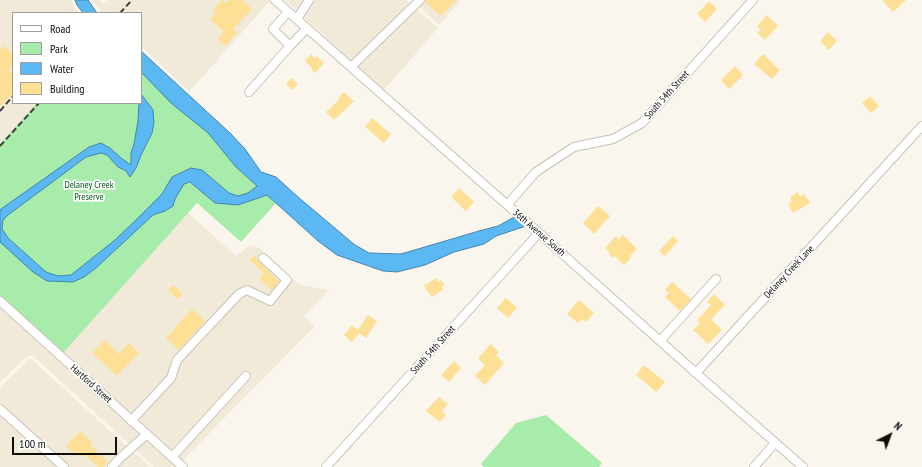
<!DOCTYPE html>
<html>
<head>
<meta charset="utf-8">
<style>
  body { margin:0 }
  #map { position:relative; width:922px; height:467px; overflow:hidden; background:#faf6ed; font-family:"PT Sans Narrow",sans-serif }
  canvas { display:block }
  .legend { position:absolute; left:12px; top:12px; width:130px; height:92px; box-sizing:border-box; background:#fff; border:1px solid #9f9e9d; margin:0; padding:5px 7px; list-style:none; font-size:12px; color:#0e0d0a }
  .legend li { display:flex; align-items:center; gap:8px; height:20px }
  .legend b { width:20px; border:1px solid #9f9e9d }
  .north { position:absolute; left:870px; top:415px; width:40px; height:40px; -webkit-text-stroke:3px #fff; paint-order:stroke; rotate:42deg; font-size:11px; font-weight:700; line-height:16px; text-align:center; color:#0e0d0a }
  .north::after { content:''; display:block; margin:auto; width:14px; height:18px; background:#0e0d0a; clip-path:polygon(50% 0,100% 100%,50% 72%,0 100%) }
  .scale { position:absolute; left:12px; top:437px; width:105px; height:18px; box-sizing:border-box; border:2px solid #0e0d0a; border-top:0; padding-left:5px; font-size:12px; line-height:14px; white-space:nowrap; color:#0e0d0a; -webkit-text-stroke:3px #fff; paint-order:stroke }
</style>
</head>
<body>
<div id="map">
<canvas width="922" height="467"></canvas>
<ul class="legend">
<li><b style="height:5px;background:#fff"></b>Road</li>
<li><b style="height:11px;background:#a7ecab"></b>Park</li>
<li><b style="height:11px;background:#5bb8f3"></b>Water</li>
<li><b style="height:11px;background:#fde095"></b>Building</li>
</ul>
<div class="north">N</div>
<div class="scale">100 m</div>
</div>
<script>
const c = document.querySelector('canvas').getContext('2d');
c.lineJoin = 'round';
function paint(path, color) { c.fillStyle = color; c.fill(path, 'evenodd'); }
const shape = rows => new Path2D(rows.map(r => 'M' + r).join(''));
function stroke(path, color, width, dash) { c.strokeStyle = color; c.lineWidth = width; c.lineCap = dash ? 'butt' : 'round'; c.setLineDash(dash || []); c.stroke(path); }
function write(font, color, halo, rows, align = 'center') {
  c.font = font + ' "PT Sans Narrow",sans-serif'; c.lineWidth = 3.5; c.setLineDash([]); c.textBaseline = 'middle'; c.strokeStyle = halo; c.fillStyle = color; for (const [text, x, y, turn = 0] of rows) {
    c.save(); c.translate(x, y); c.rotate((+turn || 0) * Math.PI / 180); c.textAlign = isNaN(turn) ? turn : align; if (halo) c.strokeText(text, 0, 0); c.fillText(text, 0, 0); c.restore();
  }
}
const built = shape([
  [0,0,71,0,74,7,79,13,13,13,13,103,40,103,0,149],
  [92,0,100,0,103,3,108,0,269,0,270,1,189,92,141,46,141,13,102,13],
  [285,0,406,0,438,28,384,90],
  [412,0,461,0,439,25],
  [185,210,236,256,250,245,260,248,277,268,301,285,329,290,304,316,315,326,182,461,57,347],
  [0,307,176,467,154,467,32,355,28,356,0,382],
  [30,358,150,467,0,467,0,387]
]);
const green = shape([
  [141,64,284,194,241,242,197,203,63,353,0,295,0,144,37,103,141,103],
  [546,415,602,463,599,467,484,467,481,464,516,423]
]);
const water = shape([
  [75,0,88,0,97,13,83,13,77,5,75,0],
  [141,51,230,133,245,149,261,172,276,177,298,197,355,245,369,253,401,254,479,231,498,226,516,216,526,226,496,236,484,244,454,252,425,265,397,272,383,271,337,255,318,241,267,195,238,205,215,203,190,182,184,184,175,199,173,206,165,211,153,215,96,268,84,277,73,282,47,281,33,272,0,242,0,211,1,209,89,147,101,143,110,148,121,158,131,165,131,153,134,144,138,121,139,103,141,103,141,94,153,110,154,123,152,133,141,155,136,168,130,177,126,171,118,167,107,155,101,153,86,157,8,215,3,220,2,229,8,238,46,272,58,276,71,275,115,240,136,220,162,194,172,177,191,168,202,170,229,193,238,196,248,193,257,186,236,167,208,133,171,103,141,72,141,51]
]);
const building = shape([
  [222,0,227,3,229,0,242,0,252,9,233,29,237,33,225,46,218,39,224,32,210,19,216,13,213,10],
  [425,0,456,0,441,16,425,2],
  [882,0,906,0,893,12],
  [709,1,717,9,705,22,697,14],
  [767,15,778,26,765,40,757,33,761,30,757,26],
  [828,32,837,41,829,50,820,41],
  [4,46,13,54,13,66,9,71,13,75,13,93,0,107,0,50],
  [311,54,314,58,317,56,324,63,315,73,311,69,312,68,305,61],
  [763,54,780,70,772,79,754,64],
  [735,66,743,75,729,89,721,80],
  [291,78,298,84,293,90,286,84],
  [344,92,354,101,334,120,326,112,339,100,338,98],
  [870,96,879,106,871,113,862,103],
  [372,118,391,134,384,143,365,127],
  [459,188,474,202,466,211,451,197],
  [798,192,800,197,804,194,810,203,793,213,788,204,792,202,790,197],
  [598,206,610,216,594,234,583,223],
  [623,235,637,249,630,256,631,258,624,265,615,256,613,258,609,254,610,253,605,248,616,236,619,240],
  [673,236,678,241,665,256,659,251],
  [254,255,259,262,279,281,272,290,259,279,264,273,250,260],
  [436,278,438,282,441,280,445,285,442,287,443,290,432,297,424,286],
  [672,282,691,299,680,311,665,297,669,293,665,290],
  [173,285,183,294,178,299,168,290],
  [714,294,725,305,711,319,722,330,708,344,693,330,700,323,697,320,711,305,707,302],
  [506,298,517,308,508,318,497,308],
  [579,300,594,313,586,322,582,319,578,323,567,314],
  [192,309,205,321,179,350,166,338],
  [368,315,377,321,366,338,359,333,352,342,344,335,352,325,358,330],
  [105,340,119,354,129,343,139,353,117,376,92,353],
  [491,344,499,352,496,355,504,363,485,385,475,376,485,365,478,358],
  [454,361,461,368,449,382,441,375],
  [644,365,665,382,656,392,636,375],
  [439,397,448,404,442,411,446,415,440,422,426,411],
  [80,431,92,442,90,444,108,462,103,467,98,467,82,452,78,457,66,446]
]);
const minor = shape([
  [275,0,539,233,696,373,803,467],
  [288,12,273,29,290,46,307,28],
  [297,19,309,0],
  [351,67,420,0],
  [249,92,290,46],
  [507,205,536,172,574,147,613,139,642,123,753,0],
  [0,301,183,467],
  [660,341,716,279],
  [696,373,922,126],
  [0,409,64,467],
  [131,421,171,378,177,360,239,294,247,290,270,301,287,280,263,258],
  [172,457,246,376],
  [112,467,119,459,147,434],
  [326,467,539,233],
  [754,467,775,443]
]);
const rail = shape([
  [120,13,132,0],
  [0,111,13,96],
  [0,146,39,103]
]);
const streetNames = [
  ["South 54th Street",667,95,-48],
  ["36th Avenue South",539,233,41],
  ["Delaney Creek Lane",789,272,-47],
  ["South 54th Street",433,350,-48],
  ["Hartford Street",91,384,42]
];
const parkNames = [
  ["Delaney Creek",89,185],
  ["Preserve",89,197]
];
paint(built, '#f1ead9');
paint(green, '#a7ecab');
paint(water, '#5bb8f3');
stroke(water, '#4485ad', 1);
paint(building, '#fde095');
stroke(minor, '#c6c2b9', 10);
stroke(minor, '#fff', 8);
stroke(rail, '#42403c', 2, [6, 3]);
write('10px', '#0e0d0a', '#fff', streetNames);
write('10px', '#005717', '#fff', parkNames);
</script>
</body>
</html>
